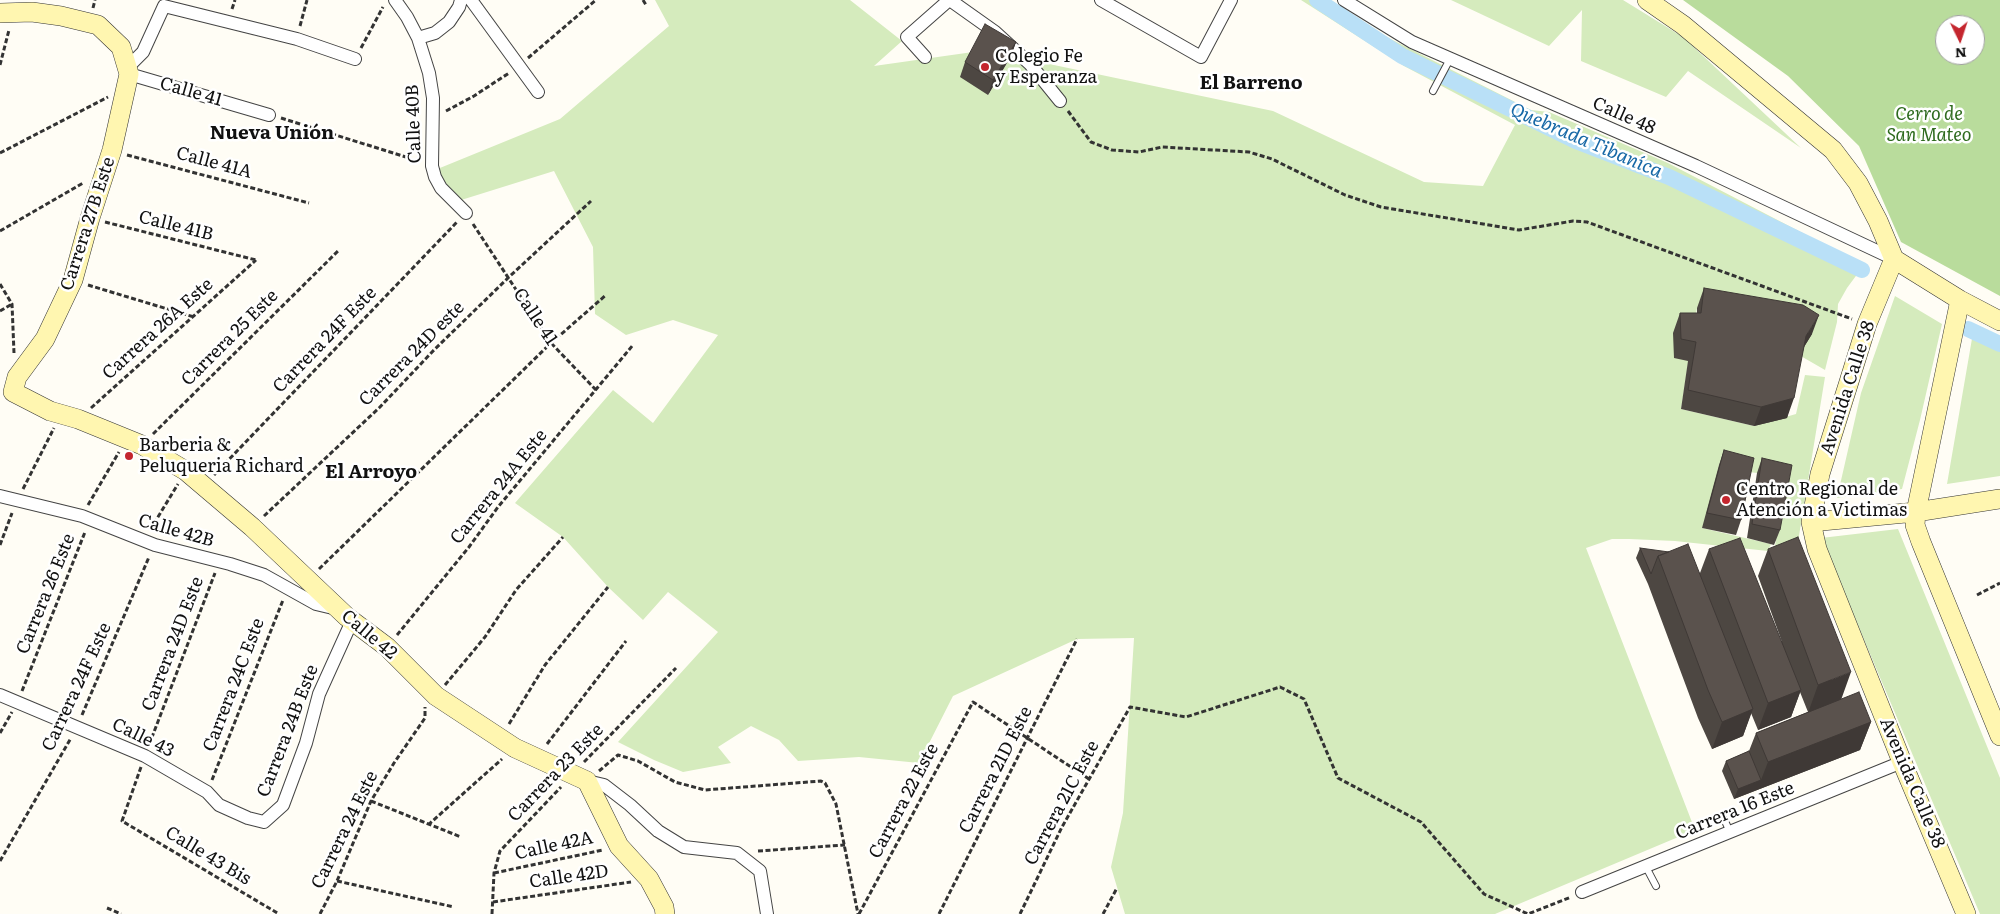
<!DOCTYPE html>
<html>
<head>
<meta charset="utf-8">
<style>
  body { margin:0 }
  #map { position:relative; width:2000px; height:914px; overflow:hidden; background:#fffdf5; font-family:Literata,serif }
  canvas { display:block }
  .north { position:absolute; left:1935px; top:15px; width:50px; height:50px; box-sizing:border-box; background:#fff; border:1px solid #a0a0a0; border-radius:50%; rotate:176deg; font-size:14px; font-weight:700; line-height:20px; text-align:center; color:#111 }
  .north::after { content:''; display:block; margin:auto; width:18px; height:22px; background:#c4262e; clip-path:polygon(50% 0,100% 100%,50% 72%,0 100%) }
</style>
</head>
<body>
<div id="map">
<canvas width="2000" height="914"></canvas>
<div class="north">N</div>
</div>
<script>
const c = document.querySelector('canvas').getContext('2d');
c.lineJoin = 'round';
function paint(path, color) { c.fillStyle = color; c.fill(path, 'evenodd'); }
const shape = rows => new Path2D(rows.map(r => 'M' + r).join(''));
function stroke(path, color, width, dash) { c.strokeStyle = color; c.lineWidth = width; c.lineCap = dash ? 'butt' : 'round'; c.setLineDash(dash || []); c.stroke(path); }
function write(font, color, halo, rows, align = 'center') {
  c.font = font + ' Literata,serif'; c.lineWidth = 5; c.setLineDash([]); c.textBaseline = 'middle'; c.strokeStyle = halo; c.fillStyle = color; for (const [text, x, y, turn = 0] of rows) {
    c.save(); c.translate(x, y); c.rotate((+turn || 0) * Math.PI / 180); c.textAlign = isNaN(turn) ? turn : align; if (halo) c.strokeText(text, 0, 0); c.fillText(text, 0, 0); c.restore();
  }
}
const green = shape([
  [655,0,850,0,902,41,874,66,973,52,988,95,1011,56,1273,111,1424,182,1483,186,1515,125,1404,66,1301,0,1325,0,1363,25,1531,110,1549,112,1668,163,1864,265,1847,288,1838,304,1837,322,1825,370,1799,355,1697,308,1681,409,1754,426,1796,414,1805,375,1825,377,1796,554,1774,552,1786,480,1757,473,1749,472,1702,528,1771,544,1768,551,1675,541,1629,539,1612,539,1586,548,1695,830,1495,914,1125,914,1111,867,1123,813,1134,638,1077,639,953,696,919,763,859,757,798,761,779,740,751,726,718,747,731,763,683,772,654,760,618,742,718,632,668,592,643,620,608,587,563,537,515,503,613,390,653,423,718,335,673,320,626,335,595,314,593,247,554,171,458,201,435,170,560,119,669,26],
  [1451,0,1623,0,1683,37,1801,148,1688,71,1666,97,1581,61,1582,10,1549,46],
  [1895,296,1942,324,1920,420,1902,489,1837,498,1861,393],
  [1974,327,2000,340,2000,476,1947,484],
  [1898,529,2000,778,2000,914,1980,914,1821,538]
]);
const forest = shape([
  [1683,0,2000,0,2000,296,1901,242,1859,146,1788,76],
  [1945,25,1975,25,1975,55,1945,55]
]);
const canal = shape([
  [1317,0,1402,56,1576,141,1669,177,1862,270],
  [1968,329,2000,344]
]);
const path = shape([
  [643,0,646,5],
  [93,8,95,0],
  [232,9,235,0],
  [300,26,307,0],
  [361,48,383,7],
  [528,58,596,0],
  [0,65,9,30],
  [446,111,474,96,509,73],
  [1068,111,1091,142,1112,150,1139,152,1162,147,1249,152,1272,159,1345,195,1381,207,1519,230,1573,221,1587,222,1852,319],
  [281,118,406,157],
  [0,153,108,97],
  [127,155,309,203],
  [105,222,256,260],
  [473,224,551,343,596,390],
  [0,231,83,183],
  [0,284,12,304,14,353],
  [88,285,194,317],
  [0,311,12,304],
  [91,408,256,260],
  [153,434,338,251],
  [214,475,457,222],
  [23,489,54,428],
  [88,505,119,452],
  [264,516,380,407,434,350,509,277,591,201],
  [150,530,178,484],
  [0,545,12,513],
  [319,569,551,343,606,295],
  [1977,595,2000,583],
  [397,635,469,547,498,507,633,345],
  [445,685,485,637,516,590,563,537],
  [22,691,85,532],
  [82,715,149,557],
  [509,724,545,665,608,587],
  [0,733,12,712],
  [547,744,626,641],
  [149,745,215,573],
  [584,762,676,668],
  [141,767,122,821,279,914],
  [599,771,618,755,638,761,675,782,705,790,821,781,825,783,836,804,858,914],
  [212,780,283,600],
  [371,801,461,837],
  [428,825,502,759],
  [758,851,845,845],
  [0,861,71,738],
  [494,873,603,850],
  [337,881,454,907],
  [493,902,631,882],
  [107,908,121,914],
  [320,914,337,881,371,801,394,763,425,718,425,707],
  [492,914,494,873,500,851,561,787],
  [859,914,973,702,1089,779],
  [939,914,1077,639],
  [1020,914,1062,827,1130,707,1186,717,1280,687,1304,699,1338,778,1421,822,1484,894,1528,914,1571,897],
  [1103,914,1117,888]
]);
const lane = shape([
  [1433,91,1450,59],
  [1724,819,1730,832],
  [1646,867,1656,886]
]);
const street = shape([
  [395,0,407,17,418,38,429,73,433,98,432,166,435,177,441,188,466,213],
  [471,0,538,92],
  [950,0,995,32,1030,64,1060,101],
  [1101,0,1201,57,1231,0],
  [1344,0,1412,42,1696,166,1894,259],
  [418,38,435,33,449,22,459,7,461,0],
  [925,57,907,37,949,0],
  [127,68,143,52,164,6,297,39,355,59],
  [129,74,269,115],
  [0,496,82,516,155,545,230,564,264,575,316,604,337,609],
  [0,695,145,756,207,792,219,805,248,818,264,822,283,805,306,743,319,694,352,621],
  [587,781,604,785,630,805,658,831,684,847,737,853,760,871,767,914],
  [1582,892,1902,762]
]);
const secondary = shape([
  [1647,0,1683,25,1833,150,1858,183,1878,221,1894,259,1867,324,1848,385,1820,474,1811,522,1817,549,1902,762,1966,914],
  [0,13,32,12,61,16,98,25,121,47,129,74,112,150,90,218,73,280,45,339,17,377,13,392,50,411,78,419,142,445,186,471,252,527,347,617,387,647,436,696,515,748,587,781,619,846,649,879,664,907,665,914],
  [1894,259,1960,300,2000,321],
  [1960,300,1916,512,1915,525,1921,542,2000,736],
  [1811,522,1916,512,2000,499]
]);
const wall = shape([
  [1016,42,1011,56,988,95,960,77,965,62],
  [1704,288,1812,334,1804,347,1787,418,1754,426,1681,409,1688,361,1674,358,1673,333,1680,313,1697,313,1697,308],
  [1724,450,1741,520,1736,535,1702,528,1719,465],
  [1762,458,1780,530,1774,545,1747,538,1757,473],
  [1640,548,1700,573,1709,549,1782,642,1758,576,1768,549,1841,699,1871,722,1860,750,1734,799,1722,771,1726,761,1749,751,1756,733,1808,712,1800,692,1791,717,1758,730,1751,713,1743,736,1712,749,1698,718,1648,584,1636,558]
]);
const shadedWall = shape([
  [1016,42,1011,56,988,95,993,80],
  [1819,315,1812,334,1799,355,1806,336],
  [1794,398,1787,418,1754,426,1761,407],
  [1851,672,1841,700,1808,713,1818,685],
  [1801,690,1791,717,1758,730,1768,703],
  [1753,709,1743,736,1712,749,1722,722],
  [1871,722,1860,750,1734,799,1738,789,1761,780,1768,762]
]);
const building = shape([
  [985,24,1016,42,993,80,965,62,985,24],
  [1704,288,1803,305,1819,315,1806,336,1794,398,1761,407,1688,390,1696,342,1681,339,1680,313,1701,313,1704,288],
  [1724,450,1754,458,1741,520,1707,513,1724,450],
  [1762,458,1792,465,1780,530,1752,524,1762,458],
  [1798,537,1851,672,1818,685,1768,549,1798,537],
  [1740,538,1801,690,1768,703,1709,549,1740,538],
  [1688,544,1753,709,1722,722,1708,690,1658,556,1688,544],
  [1640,548,1669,552,1658,556,1651,574,1640,548],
  [1859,692,1871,722,1768,762,1756,733,1859,692],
  [1749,751,1761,780,1738,789,1726,761,1749,751]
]);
const markers = [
  [985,67,5,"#c4262e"],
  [129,456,5,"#c4262e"],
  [1726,500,5,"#c4262e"]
];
const poiNames = [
  ["Colegio Fe",995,57],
  ["y Esperanza",995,78],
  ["Barberia &",139,446],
  ["Peluqueria Richard",139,467],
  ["Centro Regional de",1736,490],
  ["Atención a Victimas",1736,511]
];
const streetNames = [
  ["Calle 41",191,92,16],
  ["Calle 48",1624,116,24],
  ["Calle 40B",414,124,-92],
  ["Calle 41A",214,163,15],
  ["Carrera 27B Este",88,224,-72],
  ["Calle 41B",176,226,14],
  ["Calle 41",535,317,56],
  ["Carrera 26A Este",158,329,-42],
  ["Carrera 25 Este",230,338,-45],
  ["Carrera 24F Este",325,340,-46],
  ["Carrera 24D este",412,354,-45],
  ["Avenida Calle 38",1848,388,-72],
  ["Carrera 24A Este",499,487,-51],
  ["Calle 42B",176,531,16],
  ["Carrera 26 Este",46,594,-68],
  ["Calle 42",369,635,40],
  ["Carrera 24D Este",173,644,-69],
  ["Carrera 24C Este",234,685,-69],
  ["Carrera 24F Este",77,687,-65],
  ["Carrera 24B Este",288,731,-69],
  ["Calle 43",143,738,26],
  ["Carrera 21D Este",996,770,-63],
  ["Carrera 23 Este",556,773,-46],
  ["Avenida Calle 38",1912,783,67],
  ["Carrera 22 Este",904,801,-62],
  ["Carrera 21C Este",1062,803,-62],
  ["Carrera 16 Este",1735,811,-22],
  ["Carrera 24 Este",345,830,-64],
  ["Calle 42A",554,846,-12],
  ["Calle 43 Bis",208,856,31],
  ["Calle 42D",569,877,-8]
];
const parkNames = [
  ["Cerro de",1929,115],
  ["San Mateo",1929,136]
];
const neighbourhoodNames = [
  ["El Barreno",1251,83],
  ["Nueva Unión",272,133],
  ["El Arroyo",371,472]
];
const waterNames = [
  ["Quebrada Tibaníca",1586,141,23]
];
paint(green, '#d5ebbd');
paint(forest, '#b9dc9c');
stroke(canal, '#b9e0f7', 16);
stroke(lane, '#444', 8);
stroke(street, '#444', 14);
stroke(secondary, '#333', 20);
stroke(path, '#333', 3, [5, 2.5]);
stroke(lane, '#fff', 6);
stroke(street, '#fff', 12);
stroke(secondary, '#fff6b0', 19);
paint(wall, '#4d4742');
paint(shadedWall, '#3f3936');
paint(building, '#5a524d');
stroke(building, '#3f3936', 1);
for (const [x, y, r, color] of markers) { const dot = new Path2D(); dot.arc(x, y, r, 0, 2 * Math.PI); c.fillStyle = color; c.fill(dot); stroke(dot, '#fff', 2); }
write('18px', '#111', '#fff', poiNames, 'left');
write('18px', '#111', '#fff', streetNames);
write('italic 18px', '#2f6b1f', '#fff', parkNames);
write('bold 19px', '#111', '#fff', neighbourhoodNames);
write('italic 19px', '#1768a6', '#fff', waterNames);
</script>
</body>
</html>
